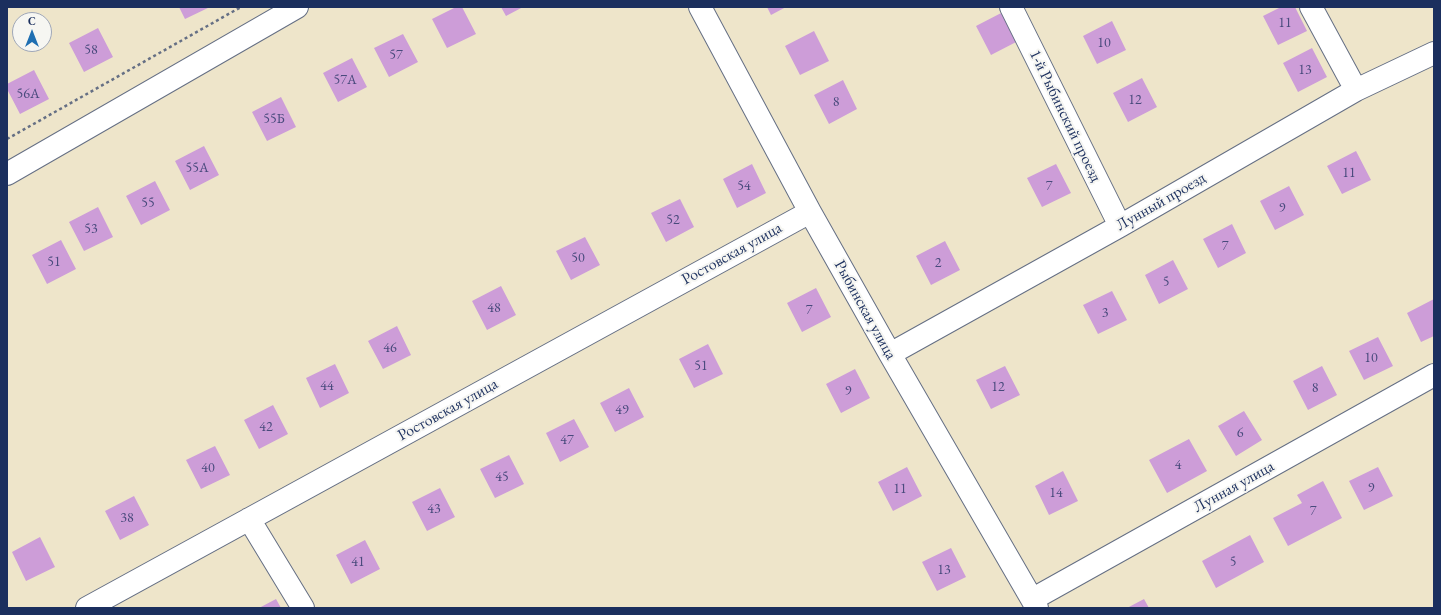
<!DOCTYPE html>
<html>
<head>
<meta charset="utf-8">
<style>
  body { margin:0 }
  #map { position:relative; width:1441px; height:615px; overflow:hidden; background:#eee5ca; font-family:"EB Garamond",serif }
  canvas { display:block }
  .frame { position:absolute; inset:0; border:8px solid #1b2f5e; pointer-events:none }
  .north { position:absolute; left:12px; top:12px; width:40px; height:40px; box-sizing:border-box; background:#f6f6f2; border:1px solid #9ea6b7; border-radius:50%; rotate:0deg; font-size:11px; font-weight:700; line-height:16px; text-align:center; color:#1b2f5e }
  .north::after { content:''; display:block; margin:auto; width:14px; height:18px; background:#1f6fb2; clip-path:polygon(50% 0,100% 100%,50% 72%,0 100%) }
</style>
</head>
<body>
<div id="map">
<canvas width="1441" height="615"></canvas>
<div class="frame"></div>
<div class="north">С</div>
</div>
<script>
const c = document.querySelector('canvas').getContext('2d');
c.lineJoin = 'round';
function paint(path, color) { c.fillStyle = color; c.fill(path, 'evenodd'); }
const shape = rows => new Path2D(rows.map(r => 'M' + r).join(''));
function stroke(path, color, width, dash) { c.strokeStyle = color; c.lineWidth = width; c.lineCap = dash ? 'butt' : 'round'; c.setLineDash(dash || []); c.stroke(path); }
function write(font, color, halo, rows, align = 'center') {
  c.font = font + ' "EB Garamond",serif'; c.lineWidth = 4; c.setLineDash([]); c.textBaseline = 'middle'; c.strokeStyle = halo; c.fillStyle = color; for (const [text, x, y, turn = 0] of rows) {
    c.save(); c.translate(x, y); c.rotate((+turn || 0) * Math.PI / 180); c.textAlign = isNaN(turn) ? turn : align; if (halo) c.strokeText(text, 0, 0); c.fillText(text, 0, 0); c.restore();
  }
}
const building = shape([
  [179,7,210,7,185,19],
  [456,7,462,7,476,34,447,48,432,19],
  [501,7,523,7,506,16],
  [767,7,786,7,771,15],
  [1281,7,1295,7,1307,31,1278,45,1263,16],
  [1005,11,1020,40,991,55,976,26],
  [1112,21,1126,50,1097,64,1083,36],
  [98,28,113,57,84,72,69,43],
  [814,31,829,61,800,75,785,46],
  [403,34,418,62,389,77,374,48],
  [1312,48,1327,77,1298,92,1283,63],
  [352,58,367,87,338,102,323,73],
  [34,70,49,99,20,114,7,89,7,84],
  [1142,78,1157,107,1128,122,1113,93],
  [843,80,857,109,829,124,814,95],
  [281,97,296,127,267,141,252,112],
  [204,146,219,175,190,190,175,161],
  [1356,151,1371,180,1342,194,1327,166],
  [752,164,766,193,737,208,723,179],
  [1056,164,1071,193,1042,207,1027,178],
  [155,181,170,210,141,225,126,196],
  [1289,186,1304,215,1275,230,1260,201],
  [680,199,694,227,666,242,651,213],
  [98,207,113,237,84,251,69,222],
  [1232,224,1246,253,1218,268,1203,239],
  [585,237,600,265,571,280,556,251],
  [61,240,76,269,47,284,32,255],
  [945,241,960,270,931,285,916,256],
  [1173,260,1188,289,1159,304,1145,275],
  [501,286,516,315,487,330,472,301],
  [816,288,831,317,802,332,787,303],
  [1112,291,1127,320,1098,334,1083,305],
  [1434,299,1434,336,1421,342,1407,313],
  [397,326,411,355,383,369,368,341],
  [1378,337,1393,366,1364,380,1349,351],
  [708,344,723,374,694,388,679,359],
  [335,364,349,393,320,408,306,378],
  [1005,366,1020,395,991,409,976,380],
  [1322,366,1337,395,1308,410,1293,381],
  [855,369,870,398,841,413,826,384],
  [629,388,644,417,615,432,600,403],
  [273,405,288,434,259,449,244,420],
  [1244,411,1262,440,1236,456,1218,426],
  [574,419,589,447,560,462,546,433],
  [1189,439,1207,471,1167,493,1149,460],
  [215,446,230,475,201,489,186,460],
  [509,455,524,484,495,498,480,469],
  [907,467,922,496,893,511,878,482],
  [1378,467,1393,496,1364,510,1349,481],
  [1063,471,1078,501,1049,515,1035,486],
  [1323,481,1342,518,1288,546,1273,518,1302,503,1297,495],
  [440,488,455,517,427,531,412,502],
  [134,496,149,525,120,540,105,511],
  [1250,535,1264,562,1216,588,1202,561],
  [40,537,55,567,26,581,12,552],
  [365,540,380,569,351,584,336,555],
  [951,548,966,577,937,591,922,562],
  [276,599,281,608,259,608],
  [1144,599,1149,608,1127,608]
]);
const path = shape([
  [7,139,241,7]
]);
const street = shape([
  [700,7,810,212,890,354,1037,608],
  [1011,7,1120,226],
  [1311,7,1356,90],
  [890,354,1120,226,1356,90,1434,53],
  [249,519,303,608],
  [1033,599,1434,375],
  [87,608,810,212]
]);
const secondary = shape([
  [7,174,297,7]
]);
const numberNames = [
  ["11",1285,23],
  ["10",1104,43],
  ["58",91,50],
  ["57",396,55],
  ["13",1305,70],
  ["57А",345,80],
  ["56А",28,94],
  ["12",1135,100],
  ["8",836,102],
  ["55Б",274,119],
  ["55А",197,168],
  ["11",1349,173],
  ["54",744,186],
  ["7",1049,186],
  ["55",148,203],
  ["9",1282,208],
  ["52",673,220],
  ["53",91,229],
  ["7",1225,246],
  ["50",578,258],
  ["51",54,262],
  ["2",938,263],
  ["5",1166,282],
  ["48",494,308],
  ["7",809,310],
  ["3",1105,313],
  ["46",390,348],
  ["10",1371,358],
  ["51",701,366],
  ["44",327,386],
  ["12",998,387],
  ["8",1315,388],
  ["9",848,391],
  ["49",622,410],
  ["42",266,427],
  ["6",1240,433],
  ["47",567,440],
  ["4",1178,465],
  ["40",208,468],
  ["45",502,477],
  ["9",1371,488],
  ["11",900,489],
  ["14",1056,493],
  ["43",434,509],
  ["7",1313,511],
  ["38",127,518],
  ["41",358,562],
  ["5",1233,562],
  ["13",944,570]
];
const streetNames = [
  ["1-й Рыбинский проезд",1065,116,64],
  ["Лунный проезд",1161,202,-30],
  ["Ростовская улица",732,254,-29],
  ["Рыбинская улица",865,310,61],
  ["Ростовская улица",448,410,-29],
  ["Лунная улица",1234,487,-29]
];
paint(building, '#cd9dd8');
stroke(street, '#656f84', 24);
stroke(secondary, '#656f84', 24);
stroke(path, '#656f84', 2.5, [3, 3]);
stroke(street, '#fff', 22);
stroke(secondary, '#fff', 22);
write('14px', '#484a7c', null, numberNames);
write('16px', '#1b2f5e', '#f6f6f2', streetNames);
</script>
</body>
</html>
